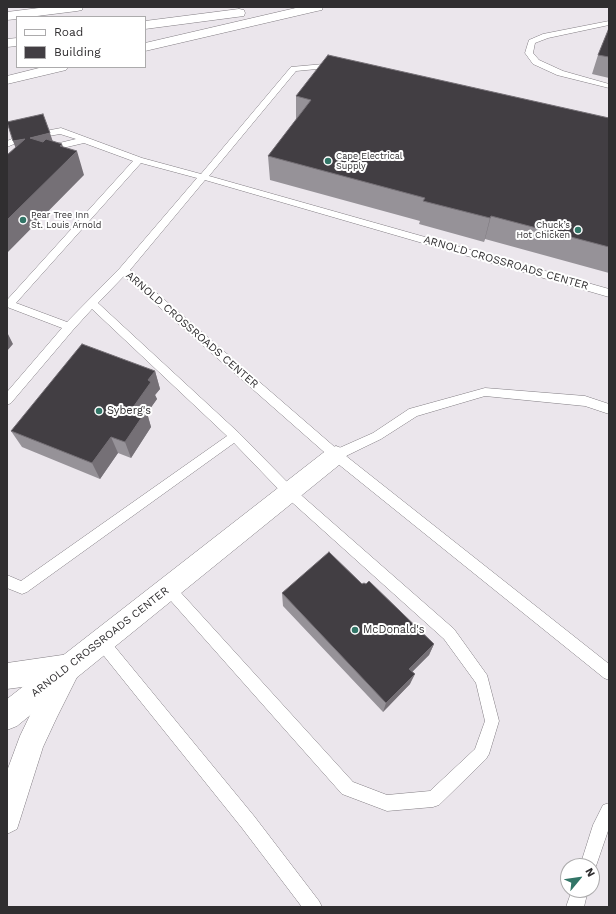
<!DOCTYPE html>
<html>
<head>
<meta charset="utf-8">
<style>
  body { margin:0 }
  #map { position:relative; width:616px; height:914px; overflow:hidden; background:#ebe6ec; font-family:"Work Sans",sans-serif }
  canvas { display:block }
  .frame { position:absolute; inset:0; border:8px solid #302e30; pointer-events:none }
  .legend { position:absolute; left:16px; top:16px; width:130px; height:52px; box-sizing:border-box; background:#fff; border:1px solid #acabac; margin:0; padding:5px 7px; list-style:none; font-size:12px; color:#302e30 }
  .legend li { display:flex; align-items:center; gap:8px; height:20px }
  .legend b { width:20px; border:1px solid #acabac }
  .north { position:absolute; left:560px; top:858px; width:40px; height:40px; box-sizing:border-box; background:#fff; border:1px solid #acabac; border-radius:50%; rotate:61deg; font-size:11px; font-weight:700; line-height:16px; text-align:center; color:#302e30 }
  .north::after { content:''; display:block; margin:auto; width:14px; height:18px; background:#327567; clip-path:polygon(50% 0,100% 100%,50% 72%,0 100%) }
</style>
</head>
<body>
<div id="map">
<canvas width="616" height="914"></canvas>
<div class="frame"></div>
<ul class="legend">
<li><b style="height:5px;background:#fff"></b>Road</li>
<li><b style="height:11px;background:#423e43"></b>Building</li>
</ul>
<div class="north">N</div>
</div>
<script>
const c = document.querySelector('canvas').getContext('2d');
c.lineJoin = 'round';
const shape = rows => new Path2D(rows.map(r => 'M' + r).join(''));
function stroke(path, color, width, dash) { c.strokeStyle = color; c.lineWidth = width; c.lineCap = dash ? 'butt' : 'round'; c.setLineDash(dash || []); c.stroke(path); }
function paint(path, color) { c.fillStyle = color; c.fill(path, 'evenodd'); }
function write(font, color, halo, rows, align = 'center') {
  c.font = font + ' "Work Sans",sans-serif'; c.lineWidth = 4; c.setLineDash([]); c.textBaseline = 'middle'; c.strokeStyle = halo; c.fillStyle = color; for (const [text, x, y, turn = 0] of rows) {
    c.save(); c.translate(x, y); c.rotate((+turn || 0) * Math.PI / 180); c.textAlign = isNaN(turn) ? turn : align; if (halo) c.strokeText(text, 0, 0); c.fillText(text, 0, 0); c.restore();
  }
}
const service = shape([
  [609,21,609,25,548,38,535,43,533,53,539,60,563,71,609,84,609,88,557,75,533,64,525,53,529,40,543,34,609,21],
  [335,63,338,63,338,67,296,71,209,176,609,289,609,297,205,180,130,270,337,449,373,433,409,409,485,388,585,396,609,404,609,414,585,406,485,396,417,416,381,439,346,456,609,664,609,680,604,678,332,459,124,276,98,303,239,433,293,488,454,629,487,675,499,721,489,754,486,759,439,805,433,807,387,811,342,794,163,592,161,588,163,584,168,582,173,584,353,782,387,795,430,791,475,749,485,721,476,683,444,639,285,496,234,443,27,592,22,594,7,588,7,575,21,581,227,436,92,309,73,330,11,403,7,405,7,392,62,328,7,307,7,300,133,161,84,143,54,150,51,149,50,147,51,145,76,139,60,134,21,141,7,147,7,141,19,136,61,128,142,158,201,174,291,67,335,63],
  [141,163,197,178,120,268,67,322,16,303,141,163],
  [101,634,106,636,254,816,319,901,322,907,302,907,242,828,96,646,94,641,96,636,101,634],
  [609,803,609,828,596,866,592,873,592,866,580,866,593,825,603,805,609,803],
  [572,890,588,890,584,907,566,907,572,890]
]);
const minor = shape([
  [336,446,344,449,347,455,344,461,17,726,7,730,7,699,328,449,336,446]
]);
const primary = shape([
  [69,654,78,658,82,667,57,717,43,747,17,829,7,834,7,771,20,736,45,684,7,689,7,663,69,654]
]);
const motorway = shape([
  [47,7,83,7,82,10,77,11,29,17,17,17,17,19,7,20,7,12,47,7],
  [300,7,323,7,322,10,317,11,145,51,145,43,300,7],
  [239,9,244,10,245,13,244,16,145,29,145,21,239,9],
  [17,38,17,46,7,47,7,39,17,38],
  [43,67,68,67,66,70,7,84,7,76,43,67]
]);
const wall = shape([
  [609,28,609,78,592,74,598,55],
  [296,96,609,118,609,273,485,239,484,242,419,224,420,221,270,180,268,156,296,120],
  [155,371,160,389,155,395,157,399,147,413,151,427,131,458,118,453,100,479,22,447,11,431],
  [362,584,434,644,429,655,412,672,410,684,383,712,283,606,282,593]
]);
const shadedWall = shape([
  [50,133,58,157,30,138],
  [25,139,22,165,13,141],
  [62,144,68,160,77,151,84,175,7,253,7,220,60,146],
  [491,216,485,239,484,242,490,218],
  [7,332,13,344,7,351],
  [155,371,160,389,155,395,157,399,147,413,151,427,131,458,125,442,134,406,148,380],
  [111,437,118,453,100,479,92,463],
  [434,644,429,655,405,679,409,669],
  [415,674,410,684,383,712,386,703]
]);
const building = shape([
  [609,28,609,57,598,55,609,28],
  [328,55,609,118,609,247,491,216,490,218,423,201,425,198,268,156,311,100,296,96,328,55],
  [43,114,50,133,30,138,43,142,46,139,62,144,60,146,77,151,7,220,7,155,25,139,13,141,7,122,43,114],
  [82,344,155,371,148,380,151,382,134,406,146,411,125,442,111,437,92,463,11,431,82,344],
  [329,552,362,584,364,583,366,584,369,581,434,644,409,669,415,674,386,703,282,593,329,552]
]);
const markers = [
  [328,161,4,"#327567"],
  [23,220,4,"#327567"],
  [578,230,4,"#327567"],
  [99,411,4,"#327567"],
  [355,630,4,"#327567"]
];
const farPoinames = [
  ["Cape Electrical",336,156],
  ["Supply",336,166],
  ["Pear Tree Inn",31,215],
  ["St. Louis Arnold",31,225],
  ["Chuck’s",570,225,"right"],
  ["Hot Chicken",570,235,"right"]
];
const streetNames = [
  ["ARNOLD CROSSROADS CENTER",506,263,16],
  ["ARNOLD CROSSROADS CENTER",192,330,41],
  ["ARNOLD CROSSROADS CENTER",100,642,-38]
];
const poiNames = [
  ["Syberg's",107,411],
  ["McDonald's",363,630]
];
stroke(service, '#827d83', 1);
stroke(minor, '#827d83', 1);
stroke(primary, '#827d83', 1);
stroke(motorway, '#827d83', 1);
paint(service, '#fff');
paint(minor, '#fff');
paint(primary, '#fff');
paint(motorway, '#fff');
paint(wall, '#969298');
paint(shadedWall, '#757076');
paint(building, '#423e43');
stroke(building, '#757076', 1);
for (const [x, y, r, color] of markers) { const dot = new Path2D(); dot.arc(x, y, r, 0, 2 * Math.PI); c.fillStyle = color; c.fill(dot); stroke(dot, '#fff', 1.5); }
write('9px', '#302e30', '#fff', farPoinames, 'left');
write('11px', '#302e30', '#fff', streetNames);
write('11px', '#302e30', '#fff', poiNames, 'left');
</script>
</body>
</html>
